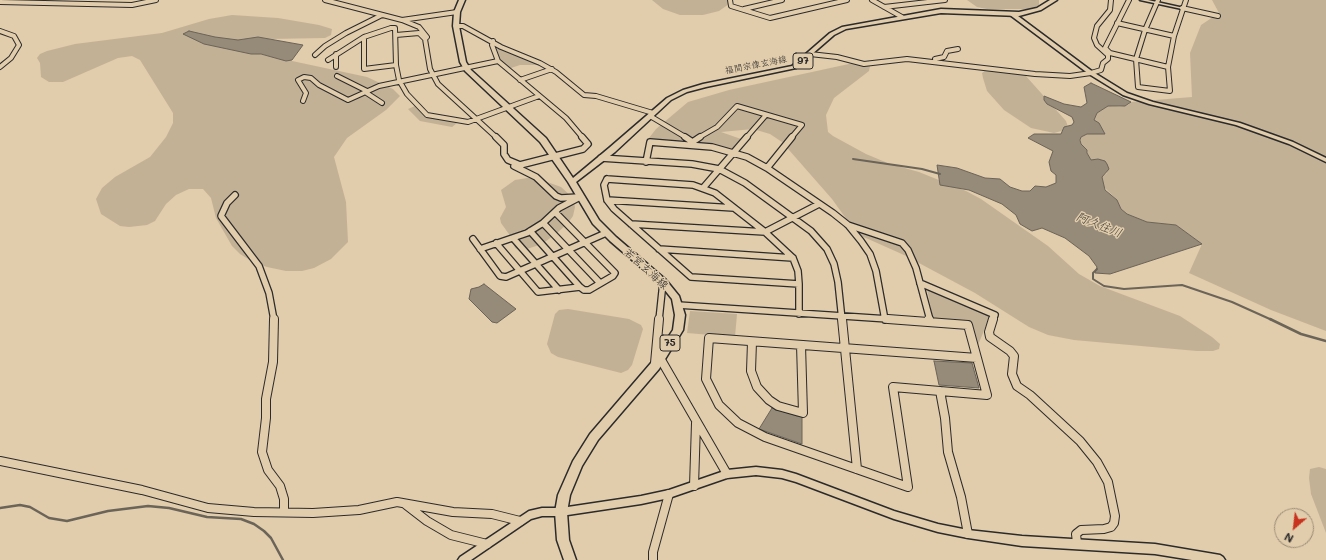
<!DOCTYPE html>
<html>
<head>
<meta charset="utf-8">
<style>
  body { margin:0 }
  #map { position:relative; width:1326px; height:560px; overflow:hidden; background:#e1ccab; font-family:Mali,sans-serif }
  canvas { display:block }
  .north { position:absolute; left:1274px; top:508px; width:40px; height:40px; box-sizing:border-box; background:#e1ccab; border:1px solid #988c78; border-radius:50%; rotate:208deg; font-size:11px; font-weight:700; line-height:16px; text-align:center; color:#2b2b2b }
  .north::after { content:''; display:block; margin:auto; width:14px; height:18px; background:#c8321e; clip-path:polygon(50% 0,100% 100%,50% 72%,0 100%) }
</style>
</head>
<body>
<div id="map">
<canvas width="1326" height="560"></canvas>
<div class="north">N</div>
</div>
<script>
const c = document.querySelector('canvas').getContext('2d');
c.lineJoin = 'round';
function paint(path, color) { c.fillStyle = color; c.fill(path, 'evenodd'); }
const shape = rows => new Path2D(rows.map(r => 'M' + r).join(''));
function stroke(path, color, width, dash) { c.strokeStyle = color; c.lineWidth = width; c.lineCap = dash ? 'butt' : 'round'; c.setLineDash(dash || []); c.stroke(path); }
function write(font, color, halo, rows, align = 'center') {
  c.font = font + ' Mali,"Klee One",sans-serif'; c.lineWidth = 3; c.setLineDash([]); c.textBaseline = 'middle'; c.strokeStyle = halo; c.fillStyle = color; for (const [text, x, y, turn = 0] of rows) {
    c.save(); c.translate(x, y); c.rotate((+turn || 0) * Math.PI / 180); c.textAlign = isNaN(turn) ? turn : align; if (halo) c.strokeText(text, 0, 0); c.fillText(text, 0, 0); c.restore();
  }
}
const green = shape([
  [652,0,729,0,729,4,719,11,703,15,680,15,663,9],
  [967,0,1039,0,1039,5,1034,9,987,9,977,7],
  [1212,0,1326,0,1326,331,1271,310,1189,273,1202,244,1176,225,1147,222,1127,214,1121,209,1117,200,1103,186,1102,177,1107,173,1097,160,1091,160,1089,158,1087,150,1081,144,1081,137,1087,134,1104,134,1100,126,1094,120,1097,113,1108,106,1120,107,1128,105,1131,102,1192,97,1190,53,1201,25,1219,13],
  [232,15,278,18,319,25,332,29,331,35,325,38,268,39,250,52,367,77,393,89,400,96,386,110,347,138,334,157,346,202,348,242,331,259,314,268,302,271,286,271,267,267,253,262,240,254,232,246,216,218,211,198,203,189,189,189,176,195,166,204,155,221,147,225,129,227,120,226,101,214,96,199,102,188,115,177,150,157,166,137,173,123,173,113,140,60,132,56,118,58,63,82,49,82,41,77,40,63,37,58,40,54,47,51,75,44,162,33,209,19],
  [499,48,516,55,541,65,520,65,508,69,499,59,496,50],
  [858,62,870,66,869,71,834,98,826,115,828,132,833,136,866,154,890,164,919,172,966,191,981,199,1048,246,1079,274,1100,286,1180,316,1212,337,1220,344,1219,349,1213,351,1197,351,1074,340,1048,335,1029,327,975,293,904,255,857,234,832,199,782,142,770,134,753,129,721,132,741,139,732,149,709,144,694,143,710,133,667,144,649,141,649,138,656,129,688,102,729,90],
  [986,70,1025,75,1066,121,1068,127,1065,130,1054,133,1031,128,1004,110,987,91,983,78,982,73],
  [415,106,424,116,457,123,452,127,420,121,408,109],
  [527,178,539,179,561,187,572,197,575,207,573,216,568,223,557,233,542,244,521,251,515,248,511,237,501,223,500,218,506,207,501,190,515,180],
  [927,289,990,316,978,345,972,322,933,319],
  [568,309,629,319,641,325,643,329,632,365,628,370,621,373,558,357,551,353,547,344,555,314,559,310],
  [690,311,737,314,735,337,687,333],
  [1319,467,1326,469,1326,533,1311,494,1309,478,1310,469]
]);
const water = shape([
  [189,31,215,37,238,40,258,37,303,45,292,60,286,61,261,54,251,54,204,44,183,34,189,31],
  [1091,83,1131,102,1125,106,1108,106,1097,113,1094,120,1099,123,1105,134,1087,134,1081,137,1080,140,1081,144,1087,150,1087,153,1091,160,1098,159,1105,161,1107,164,1109,169,1102,177,1105,190,1117,200,1121,209,1127,214,1147,222,1176,225,1202,244,1110,274,1095,273,1097,267,1089,256,1065,238,1042,228,1032,231,1020,224,1016,215,1002,204,969,190,940,185,937,165,957,168,985,178,1000,179,1010,187,1022,191,1030,191,1035,186,1046,187,1056,183,1056,175,1051,171,1049,162,1053,151,1028,138,1034,134,1061,134,1064,127,1072,125,1074,122,1072,117,1047,104,1044,100,1044,96,1064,104,1081,107,1087,103,1084,87,1091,83],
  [484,284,516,309,497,323,492,322,469,299,471,289,479,287,484,284],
  [934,361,972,363,979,388,939,385,934,361],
  [772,408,797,416,802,415,802,444,759,429,772,408]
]);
const streamFar1 = shape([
  [853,159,922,169,940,174],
  [1097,269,1093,273,1093,279,1104,286,1124,289,1182,285,1232,302,1272,320]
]);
const stream = shape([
  [1270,319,1301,334,1326,341],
  [0,508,20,505,30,507,49,518,67,521,108,511,148,506,169,508,207,517,241,519,254,524,264,531,271,538,283,560]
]);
const minorFar2 = shape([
  [325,0,402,20,419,27,427,37,425,39],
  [730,0,731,6,770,18,847,0],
  [872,0,902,17],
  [1129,0,1105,48,1110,53,1168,67],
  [1158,0,1145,30,1136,59,1138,87,1170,91,1168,67,1174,36,1186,0],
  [0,2,132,5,156,0],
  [884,7,945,0],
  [1182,8,1218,16],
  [744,9,782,0],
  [402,20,457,12],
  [1117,23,1174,36],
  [456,26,463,26,501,47,540,63,556,72,584,95,596,96,653,113],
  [391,28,395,28,396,65,364,69,364,37,391,28],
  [0,31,14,36,19,45,11,58,0,67],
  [396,35,419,33,425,39,430,69,438,84,497,138],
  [493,41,492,45,498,61,566,118,583,138],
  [336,54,336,67],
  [810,54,837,57,864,64,907,59,1035,74,1070,76,1091,73,1101,70,1103,63,1108,59,1108,55,1097,45,1094,38,1097,26,1110,10,1111,0],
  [315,55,325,46,346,33,382,15],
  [935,59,944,57,947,51,958,49],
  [328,60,364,37],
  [396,65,399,80,407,94,427,115,468,122,539,96],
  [337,76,367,91],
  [520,80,552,69],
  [365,92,382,103],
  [303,101,306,93,298,80,304,77,311,78,319,85,348,100,379,86,498,61],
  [650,116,687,138],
  [698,138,717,127,737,106,802,125,791,138],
  [746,138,766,115]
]);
const minorFar1 = shape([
  [496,137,504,145,504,154,508,160,520,165,583,149,588,144,582,137],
  [685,137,691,141],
  [688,145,700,137],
  [601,158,692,164,719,169,745,183,811,231,827,249,834,264,838,282,842,320],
  [646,162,650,142,712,147,747,157,767,168,833,213,848,225,861,241,870,254,876,271,885,320],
  [514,166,536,177,556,196,561,198,579,197],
  [767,168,792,137],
  [607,179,693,185,715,193,765,232,793,258,798,271,799,284,691,277,614,209,607,200,604,185,607,179],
  [703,188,747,137],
  [235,195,227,203,221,216,259,266,269,293,274,320],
  [607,200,734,208],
  [555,212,615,273,613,276,589,290,584,290,580,287],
  [543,223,600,283],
  [631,224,765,232,819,204],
  [848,225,902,243,908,250,916,268,930,320],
  [513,238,559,290],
  [473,239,500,276,506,277,606,233],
  [496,243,538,292,580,287,530,231],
  [480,249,527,233,543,223,559,208,580,197],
  [659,249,793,258],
  [920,283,995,315,993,320],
  [799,284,799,314],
  [678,305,903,320],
  [659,320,663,282]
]);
const minor = shape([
  [274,319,273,362,266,399,266,418,262,452,268,470,280,486,284,499,284,512],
  [842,319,857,469],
  [888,319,968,325,977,358],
  [929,319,930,322],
  [993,319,989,332,990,337,1010,351,1014,356,1012,374,1017,386,1030,395,1080,441,1097,462,1108,482,1115,516,1114,523,1111,527,1104,529,1081,530,1076,534,1077,543],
  [709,338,977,358,987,395,893,387,908,487,765,437,738,423,719,405,706,379,709,338],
  [752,342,751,371,757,387,769,400,778,406,803,413,801,345],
  [660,358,727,474],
  [655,363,659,319],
  [940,391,945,418,948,452,961,497,968,534],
  [0,461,142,490,208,508,254,512,313,513,359,510,397,502,453,512,492,514,520,521],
  [694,486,696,423],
  [405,504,427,521,451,535,487,544],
  [653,560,653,552,669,494]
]);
const tertiary = shape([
  [1140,0,1148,0,1184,8,1182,9,1140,0],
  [1010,13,1014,13,1093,72,1127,93,1153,102,1240,123,1293,142,1326,158,1326,162,1289,144,1236,125,1149,104,1123,95,1089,74,1010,15,1010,13],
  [756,467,782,470,796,474,894,511,938,524,968,530,1022,536,1155,544,1220,555,1223,557,1225,560,1192,560,1155,554,1022,546,968,538,938,532,894,519,796,482,782,478,756,475,727,478,669,498,641,504,561,516,542,516,531,519,471,560,458,560,460,557,529,511,542,508,561,508,641,496,669,490,727,470,756,467]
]);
const primary = shape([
  [459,0,465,0,460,12,459,26,466,62,471,70,546,138,573,178,609,148,667,98,683,90,703,84,792,66,830,33,842,27,941,9,1019,12,1037,8,1050,0,1057,0,1041,10,1019,16,941,13,846,29,834,35,796,68,706,87,687,92,671,100,615,152,576,182,599,220,616,237,666,280,679,296,685,315,683,330,659,369,598,440,582,466,570,495,567,512,569,540,576,560,564,560,557,540,555,512,558,495,573,461,590,434,651,363,673,330,675,315,672,299,660,284,610,241,593,224,568,182,540,142,465,71,460,62,453,26,454,12,459,0]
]);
const farStreetnames = [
  ["福間宗像玄海線",756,65,-11]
];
const shields = [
  [803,61,20],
  [670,343,20]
];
const shieldNames = [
  ["97",803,61],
  ["75",670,343]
];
const streetNames = [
  ["若宮玄海線",646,269,42]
];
const waterNames = [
  ["阿久住川",1099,225,22]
];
paint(green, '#c3b196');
paint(water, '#968a78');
stroke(water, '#6b6459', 1);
stroke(streamFar1, '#6b6459', 2);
stroke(stream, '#6b6459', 2.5);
stroke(minorFar2, '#2b2b2b', 6);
stroke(minorFar1, '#2b2b2b', 8);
stroke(minor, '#2b2b2b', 10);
stroke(tertiary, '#2b2b2b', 3);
stroke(primary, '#2b2b2b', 3);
stroke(minorFar2, '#e1ccab', 4);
stroke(minorFar1, '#e1ccab', 5.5);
stroke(minor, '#e1ccab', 8);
paint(tertiary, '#e1ccab');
paint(primary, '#e1ccab');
write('9px', '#2b2b2b', '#e1ccab', farStreetnames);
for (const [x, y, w] of shields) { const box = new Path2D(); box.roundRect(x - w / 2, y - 8, w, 16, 3); c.fillStyle = '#e1ccab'; c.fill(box); stroke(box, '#2b2b2b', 1); }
write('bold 10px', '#2b2b2b', null, shieldNames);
write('11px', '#2b2b2b', '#e1ccab', streetNames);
write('italic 12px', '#403e3a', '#e1ccab', waterNames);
</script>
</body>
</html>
